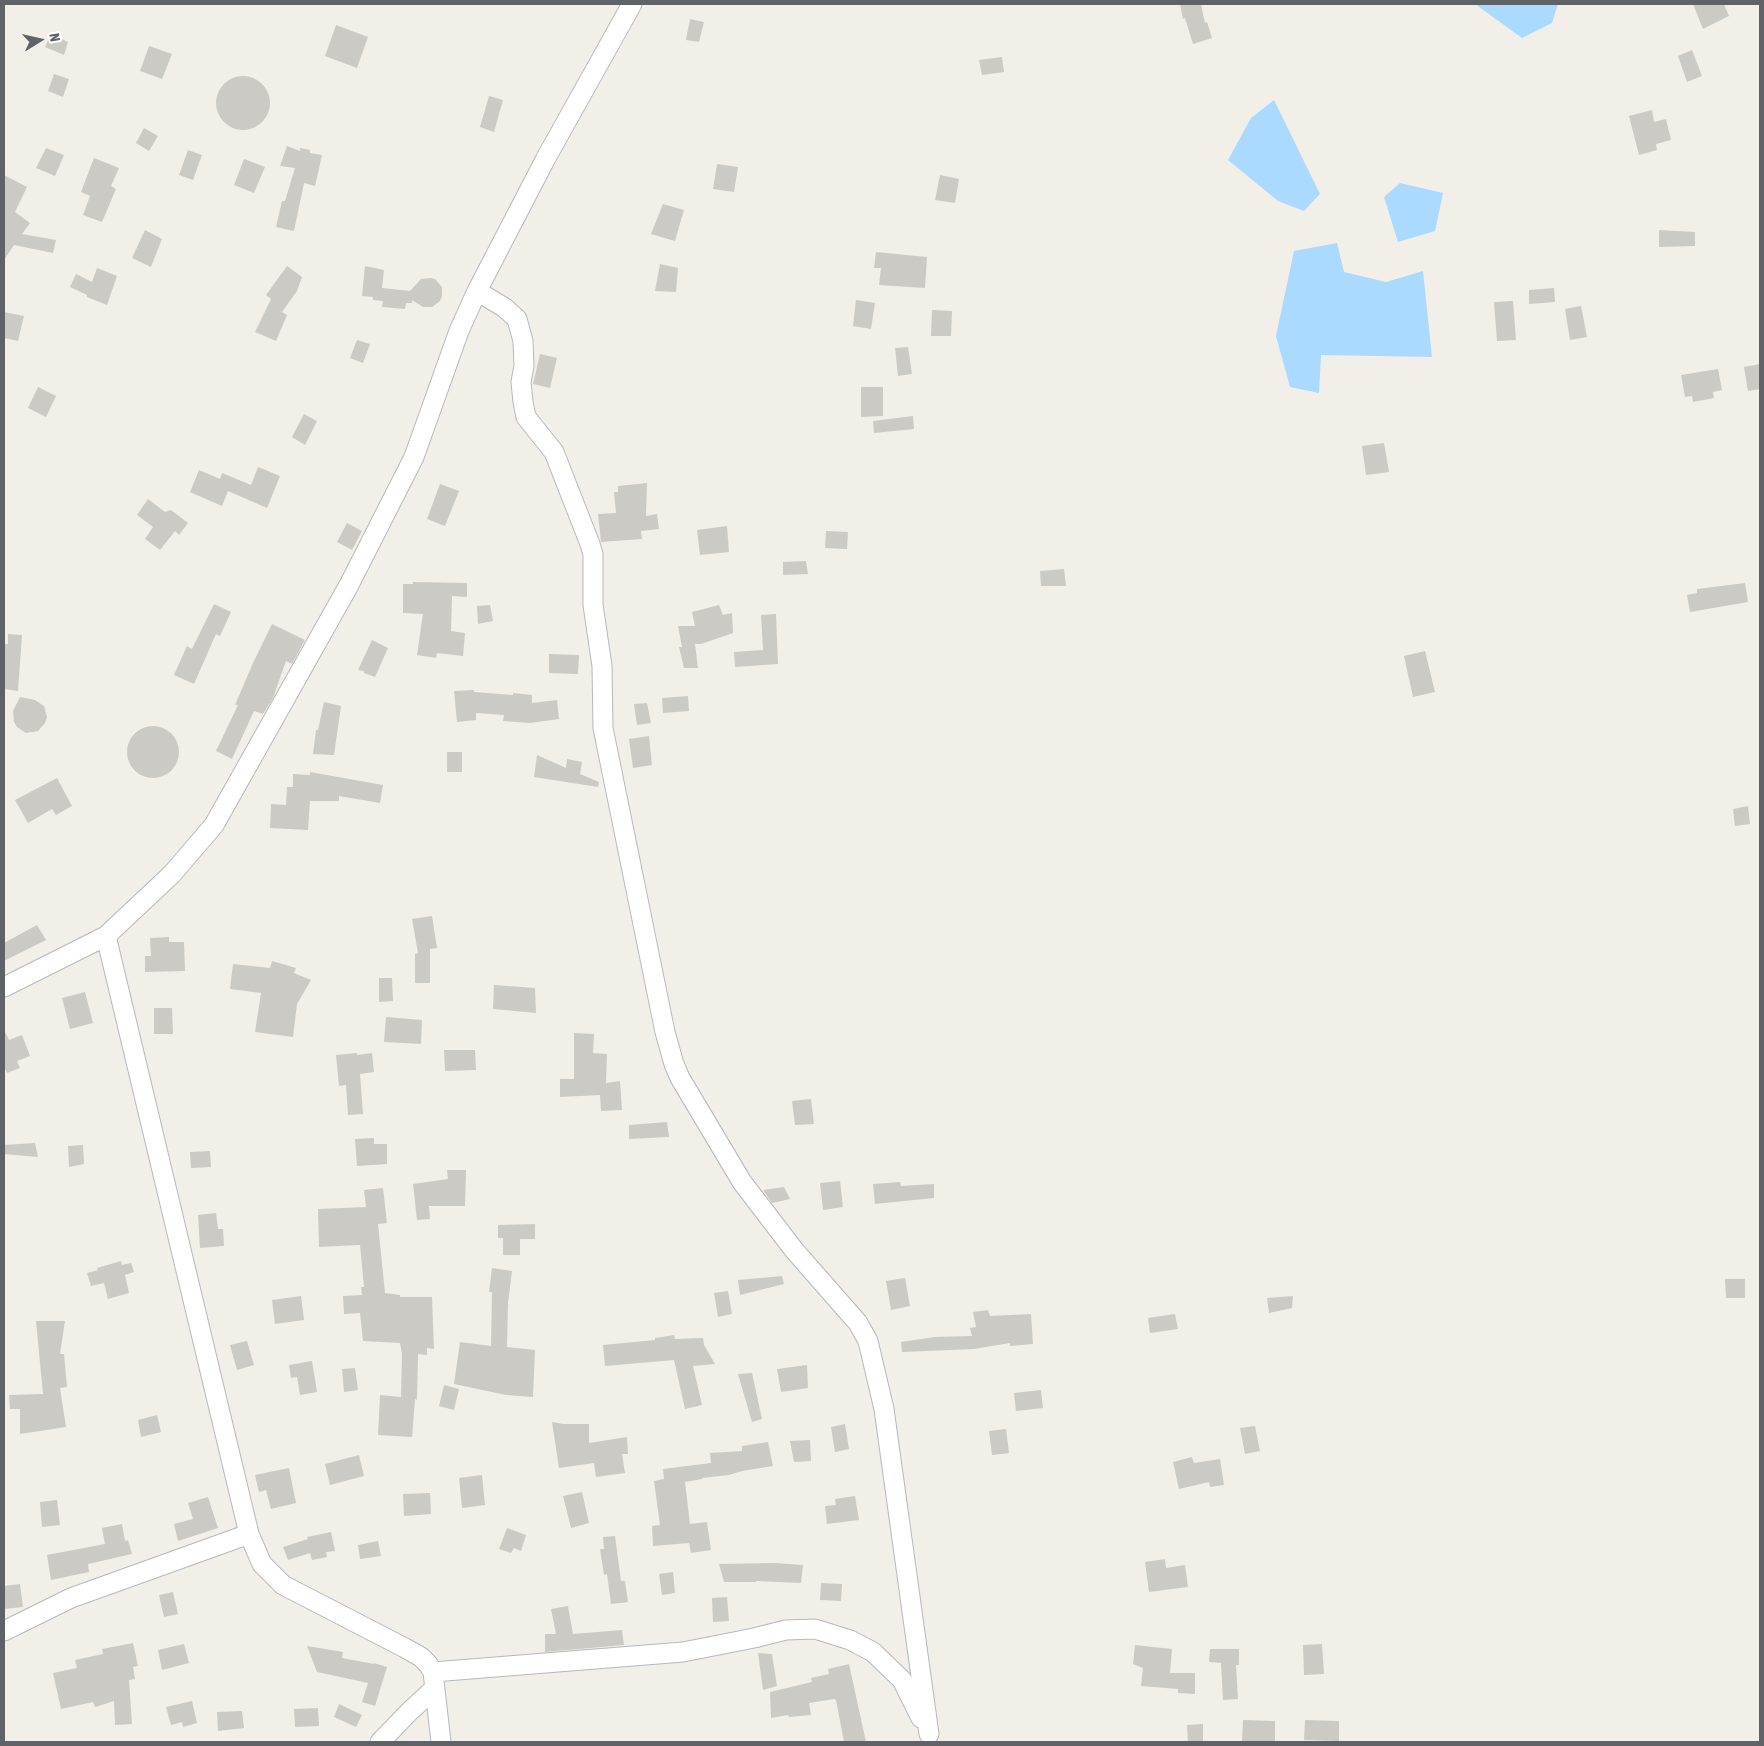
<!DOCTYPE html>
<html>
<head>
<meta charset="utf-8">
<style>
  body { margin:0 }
  #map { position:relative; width:1764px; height:1746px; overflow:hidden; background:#f1efe8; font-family:"Asap Condensed",sans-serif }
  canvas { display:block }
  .frame { position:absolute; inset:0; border:5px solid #5f6368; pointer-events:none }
  .north { position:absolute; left:15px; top:15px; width:50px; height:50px; -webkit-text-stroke:4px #fff; paint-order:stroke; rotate:80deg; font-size:14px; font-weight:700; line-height:20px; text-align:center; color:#5f6368 }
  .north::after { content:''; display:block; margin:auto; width:18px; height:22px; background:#5f6368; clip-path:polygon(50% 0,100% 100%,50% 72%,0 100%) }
</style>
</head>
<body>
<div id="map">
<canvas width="1764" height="1746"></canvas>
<div class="frame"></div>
<div class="north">N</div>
</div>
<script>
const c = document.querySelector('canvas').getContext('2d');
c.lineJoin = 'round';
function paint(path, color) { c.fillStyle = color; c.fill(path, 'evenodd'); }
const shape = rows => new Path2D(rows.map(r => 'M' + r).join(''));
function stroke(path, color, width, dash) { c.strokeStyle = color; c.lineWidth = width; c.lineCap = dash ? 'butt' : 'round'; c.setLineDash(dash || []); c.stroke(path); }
const water = shape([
  [1475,4,1558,4,1552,23,1522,38],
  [1274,100,1320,194,1304,211,1278,201,1228,160,1251,118],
  [1400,183,1443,193,1435,231,1398,242,1384,197],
  [1337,243,1344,272,1386,282,1423,271,1432,357,1321,355,1319,393,1290,387,1276,336,1294,251]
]);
const building = shape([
  [1180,4,1201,4,1205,23,1207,22,1212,38,1193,44,1185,18,1183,19],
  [1693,4,1724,4,1729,16,1703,29],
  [690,19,704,22,699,42,686,40],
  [336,25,368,37,357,68,325,56],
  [51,34,68,42,64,55,45,47],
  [149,46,172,54,162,79,140,71],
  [1692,50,1702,76,1687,82,1678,56],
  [1002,57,1004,72,982,75,979,60],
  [54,74,69,79,63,97,48,91],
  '216 103a27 27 0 1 1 54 0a27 27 0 1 1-54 0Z',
  [489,96,503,100,494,132,480,127],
  [1652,110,1654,122,1666,119,1671,140,1656,144,1657,150,1639,155,1629,116],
  [144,128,158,136,149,151,136,143],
  [287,146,300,151,300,148,310,150,310,153,322,155,315,186,304,183,294,231,276,227,282,201,285,201,295,168,280,166],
  [46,148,64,155,55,176,36,168],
  [188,150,202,155,193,180,179,175],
  [94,158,119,168,111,186,116,189,102,222,83,215,90,196,81,192],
  [244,159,265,167,254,193,234,185],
  [717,164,738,167,734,192,713,189],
  [4,175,27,187,15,212,30,223,22,234,56,240,53,253,14,245,4,260],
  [940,175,959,179,955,203,935,200],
  [663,204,684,210,675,241,651,234],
  [145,230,162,239,151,267,132,258],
  [1659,230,1695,232,1695,246,1659,247],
  [876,252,927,257,925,288,879,285,881,268,874,268],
  [660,264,678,268,676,292,655,291],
  [287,266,302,277,297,291,282,312,287,315,276,341,255,332,271,299,266,295],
  [365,266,384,270,382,288,410,291,421,279,431,278,435,279,442,287,442,296,440,301,432,307,423,307,412,300,412,303,406,303,405,309,382,307,383,301,373,300,373,297,362,296],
  [97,268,117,276,107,305,87,297,87,295,70,287,76,274,92,282],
  [1554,288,1555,302,1529,304,1529,290],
  [856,300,875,303,871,329,853,326],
  [1513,301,1516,340,1497,341,1494,302],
  [1581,306,1587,337,1570,340,1565,309],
  [932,310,952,311,951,336,931,336],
  [4,312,24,316,18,341,4,338],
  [357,340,370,344,363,363,350,358],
  [908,347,912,374,898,376,895,348],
  [540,354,557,358,550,388,533,384],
  [1760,364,1760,389,1748,391,1744,367],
  [1718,369,1722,390,1713,392,1714,398,1693,402,1692,396,1685,397,1681,375],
  [38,387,56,396,46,417,28,408],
  [861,387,883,387,883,416,861,417],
  [304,414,317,421,305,445,292,437],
  [913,416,914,429,874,433,873,421],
  [1384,443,1389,472,1366,475,1362,446],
  [258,467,280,476,267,508,228,491,222,506,190,492,199,470,220,479,222,473,251,485],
  [647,483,646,516,657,514,659,529,641,531,642,539,601,542,598,514,616,513,614,492,618,492,618,486],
  [440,484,459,491,445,526,427,519],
  [148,499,165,512,171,510,188,523,179,535,175,531,160,550,145,539,153,527,137,515],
  [347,523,362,531,352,550,337,542],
  [727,526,729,552,700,555,697,530],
  [826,531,848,532,847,549,825,548],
  [806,561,808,574,783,575,783,562],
  [1064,569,1066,586,1041,586,1040,571],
  [413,582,467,583,467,597,452,596,451,631,465,633,463,656,437,653,436,658,417,655,423,614,403,613,403,584,413,584],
  [1745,583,1748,602,1690,612,1687,595,1697,593,1697,589],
  [214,604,231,612,220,636,216,634,194,684,174,675,187,646,192,649],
  [490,605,493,621,478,624,477,606],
  [719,605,723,615,732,613,733,633,701,644,695,644,698,668,684,668,679,647,682,647,678,626,695,626,692,612],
  [776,614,778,664,735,667,734,652,763,650,761,615],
  [272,624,305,640,292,664,286,661,273,698,263,714,254,711,232,759,216,751,238,705,235,705,253,663],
  [8,634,22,635,18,691,4,689,5,644,8,644],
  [372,640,388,648,375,677,364,673,364,671,358,670],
  [1425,651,1435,692,1413,697,1404,656],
  [549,654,579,655,578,674,549,673],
  [474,690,474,692,513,695,513,693,532,695,532,703,557,700,559,719,530,723,503,721,504,715,476,713,476,720,457,722,454,691],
  [688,696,689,711,663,713,662,698],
  [20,697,35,700,44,706,47,717,45,723,38,731,26,733,17,727,14,722,13,711],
  [324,702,341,706,334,755,313,754,316,730,318,730],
  [647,703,651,723,637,725,634,704],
  '127 752a26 26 0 1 1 52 0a26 26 0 1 1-52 0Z',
  [649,736,652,765,633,768,629,739],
  [447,752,462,752,462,772,447,772],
  [537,755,566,768,567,759,582,762,580,774,599,782,598,787,534,777],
  [310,772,383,785,380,803,339,796,339,801,310,801,308,830,270,828,271,804,286,805,287,787,293,787,293,774,310,775],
  [57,778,72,806,56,815,52,809,28,823,15,800],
  [1748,806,1750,824,1735,826,1733,809],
  [432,916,437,948,430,949,430,983,415,983,415,954,418,953,412,919],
  [37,925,46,940,4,961,4,943],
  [169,937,169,942,184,942,185,971,145,972,145,956,151,956,150,938],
  [272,961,296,968,294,973,311,980,297,1004,293,1037,255,1032,261,993,230,989,233,964,270,968],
  [379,978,392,978,393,1001,379,1002],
  [494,985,535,988,536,1013,493,1009],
  [85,992,93,1023,70,1029,62,998],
  [154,1008,172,1008,173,1034,154,1034],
  [386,1017,422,1020,421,1044,384,1042],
  [4,1030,9,1040,22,1035,30,1056,17,1061,20,1068,7,1073,4,1067],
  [574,1033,594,1034,593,1053,607,1054,606,1083,620,1081,622,1110,601,1111,600,1095,560,1097,560,1079,574,1079],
  [444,1050,475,1050,476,1070,445,1071],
  [357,1053,357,1055,372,1053,374,1072,360,1074,363,1114,348,1115,346,1085,339,1086,336,1055],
  [811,1099,814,1124,795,1125,792,1101],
  [667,1122,669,1137,629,1139,629,1125],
  [374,1138,374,1144,387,1144,387,1164,357,1166,355,1139],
  [35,1143,38,1157,4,1154,4,1145],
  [83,1145,84,1164,69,1167,68,1146],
  [210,1151,211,1167,191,1168,190,1152],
  [447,1170,466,1170,465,1206,429,1206,430,1219,417,1220,413,1184,448,1179],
  [840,1181,843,1207,823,1210,820,1183],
  [900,1182,901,1186,934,1184,934,1198,875,1204,873,1184],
  [784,1187,790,1199,772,1203,763,1190],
  [383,1188,387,1223,378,1224,385,1293,400,1295,400,1297,432,1297,434,1349,427,1348,427,1355,418,1354,417,1400,415,1399,412,1437,378,1435,380,1395,401,1397,402,1354,400,1343,363,1341,360,1313,344,1314,343,1296,362,1295,361,1287,364,1287,360,1245,319,1247,318,1209,366,1207,364,1190],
  [216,1213,218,1229,223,1229,224,1246,200,1248,198,1215],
  [535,1224,535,1239,520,1239,520,1255,503,1255,503,1238,498,1238,498,1225],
  [121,1261,122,1265,131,1263,134,1272,125,1275,129,1293,108,1299,104,1283,91,1286,87,1273,98,1270,97,1268],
  [492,1268,512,1271,508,1303,507,1347,535,1350,533,1397,506,1395,454,1384,460,1342,491,1346,492,1292,489,1292],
  [782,1276,784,1284,740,1295,738,1280],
  [905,1278,910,1306,891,1310,886,1281],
  [1725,1279,1745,1279,1745,1298,1726,1298],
  [728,1291,732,1314,718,1317,714,1293],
  [301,1296,304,1320,275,1324,272,1300],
  [1293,1296,1292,1308,1269,1313,1267,1298],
  [988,1310,990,1316,1031,1314,1033,1344,1010,1346,1010,1343,974,1349,902,1352,901,1342,935,1337,972,1336,970,1328,976,1327,973,1312],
  [1175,1314,1178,1329,1150,1333,1148,1318],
  [36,1321,65,1321,60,1354,64,1354,67,1387,60,1388,66,1427,20,1434,20,1409,10,1409,9,1395,43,1394],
  [674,1335,675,1339,703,1338,704,1345,715,1364,693,1366,702,1405,685,1409,674,1360,605,1366,603,1345,655,1340,655,1338],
  [247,1341,254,1365,237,1370,230,1345],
  [312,1361,317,1392,300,1395,297,1377,291,1378,289,1365],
  [807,1365,808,1388,781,1392,777,1369],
  [355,1368,358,1390,344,1392,342,1369],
  [752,1373,762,1419,752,1422,738,1374],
  [444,1385,459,1389,454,1410,439,1406],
  [1041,1390,1043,1408,1016,1411,1014,1393],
  [157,1415,161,1432,141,1437,138,1420],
  [552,1422,563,1424,589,1424,589,1443,627,1437,628,1454,622,1454,625,1473,596,1477,594,1463,559,1468],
  [845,1424,849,1449,835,1452,831,1427],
  [1255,1426,1260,1451,1245,1454,1240,1428],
  [1006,1429,1009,1453,992,1455,989,1431],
  [810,1440,811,1461,794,1462,790,1441],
  [768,1442,773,1466,742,1471,729,1475,702,1478,702,1479,685,1482,690,1524,707,1522,711,1550,691,1553,689,1543,653,1546,652,1526,660,1525,654,1481,664,1479,663,1469,711,1463,710,1453,742,1451,742,1446],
  [359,1455,364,1476,330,1485,325,1464],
  [1192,1457,1194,1463,1220,1459,1224,1485,1210,1487,1209,1482,1179,1489,1173,1462],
  [289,1468,296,1503,271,1509,266,1490,259,1492,255,1475],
  [482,1475,485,1505,462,1508,459,1478],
  [582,1492,589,1523,571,1528,563,1496],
  [430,1493,431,1514,404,1516,403,1494],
  [855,1496,859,1520,827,1524,825,1506,836,1505,835,1499],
  [208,1497,218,1528,178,1541,174,1524,193,1519,188,1503],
  [57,1500,60,1525,42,1527,40,1502],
  [122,1524,125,1541,128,1540,132,1554,88,1564,89,1572,51,1580,47,1555,105,1544,102,1528],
  [507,1528,526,1535,521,1551,514,1548,511,1553,499,1549],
  [331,1532,335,1551,326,1552,327,1557,312,1560,310,1553,288,1560,283,1547,308,1539,307,1537],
  [615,1536,621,1581,625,1581,628,1602,611,1604,607,1574,604,1575,600,1549,604,1549,603,1537],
  [378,1541,381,1556,360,1559,358,1545],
  [1165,1559,1166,1568,1185,1565,1188,1587,1149,1592,1145,1562],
  [775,1563,803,1565,801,1583,756,1581,756,1582,724,1582,719,1564],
  [673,1572,675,1593,662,1595,659,1574],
  [821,1583,842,1584,841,1601,820,1600],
  [20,1584,23,1607,4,1609,4,1586],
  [173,1592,178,1614,164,1617,159,1595],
  [727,1597,729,1621,713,1622,712,1598],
  [568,1606,573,1634,622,1630,624,1645,545,1652,545,1634,556,1634,551,1609],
  [133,1643,138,1666,133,1667,135,1679,129,1680,132,1724,115,1725,114,1701,95,1707,93,1702,61,1709,53,1673,77,1668,75,1660,103,1654,102,1649],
  [184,1644,189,1663,162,1670,158,1650],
  [1322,1644,1324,1674,1304,1675,1303,1645],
  [1135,1645,1172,1649,1170,1673,1195,1673,1195,1694,1178,1693,1178,1689,1141,1686,1143,1668,1133,1664],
  [307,1646,343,1652,342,1658,374,1664,374,1663,387,1667,375,1706,362,1702,368,1683,317,1672],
  [1210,1649,1239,1649,1239,1665,1236,1665,1238,1699,1223,1700,1221,1663,1209,1662],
  [758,1653,772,1654,777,1686,763,1690],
  [849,1664,866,1742,844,1742,836,1700,834,1699,809,1703,811,1715,789,1717,788,1715,771,1718,770,1692,812,1682,811,1678,829,1674,828,1669],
  [192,1701,197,1723,183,1727,182,1722,171,1725,166,1707],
  [339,1704,362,1715,356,1727,334,1717],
  [318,1708,319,1726,295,1727,294,1709],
  [242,1711,244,1728,218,1731,217,1712],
  [1243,1720,1275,1721,1275,1742,1242,1741],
  [1305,1720,1339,1721,1339,1741,1304,1740],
  [1203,1724,1203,1742,1188,1742,1187,1725]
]);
const minor = shape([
  [477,291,505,308,517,319,523,341,524,366,521,382,523,402,526,417,554,452,590,544,593,554,593,605,602,666,603,728,665,1032,674,1064,680,1078,742,1182,794,1250,858,1323,868,1341,884,1409,929,1734],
  [106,936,249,1534,262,1564,283,1585,405,1648,421,1657,428,1664,433,1672,441,1742],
  [4,987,106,936,172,874,214,825,349,585,414,457,459,331,477,291,546,158,632,4],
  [4,1631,71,1598,249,1534],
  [433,1672,683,1652,754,1638,786,1630,815,1629,850,1640,873,1652,902,1680,921,1718],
  [380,1742,410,1711,435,1688]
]);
paint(water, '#aadaff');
paint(building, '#cccac5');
stroke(minor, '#b5b8bc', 21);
stroke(minor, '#fff', 19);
</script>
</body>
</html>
